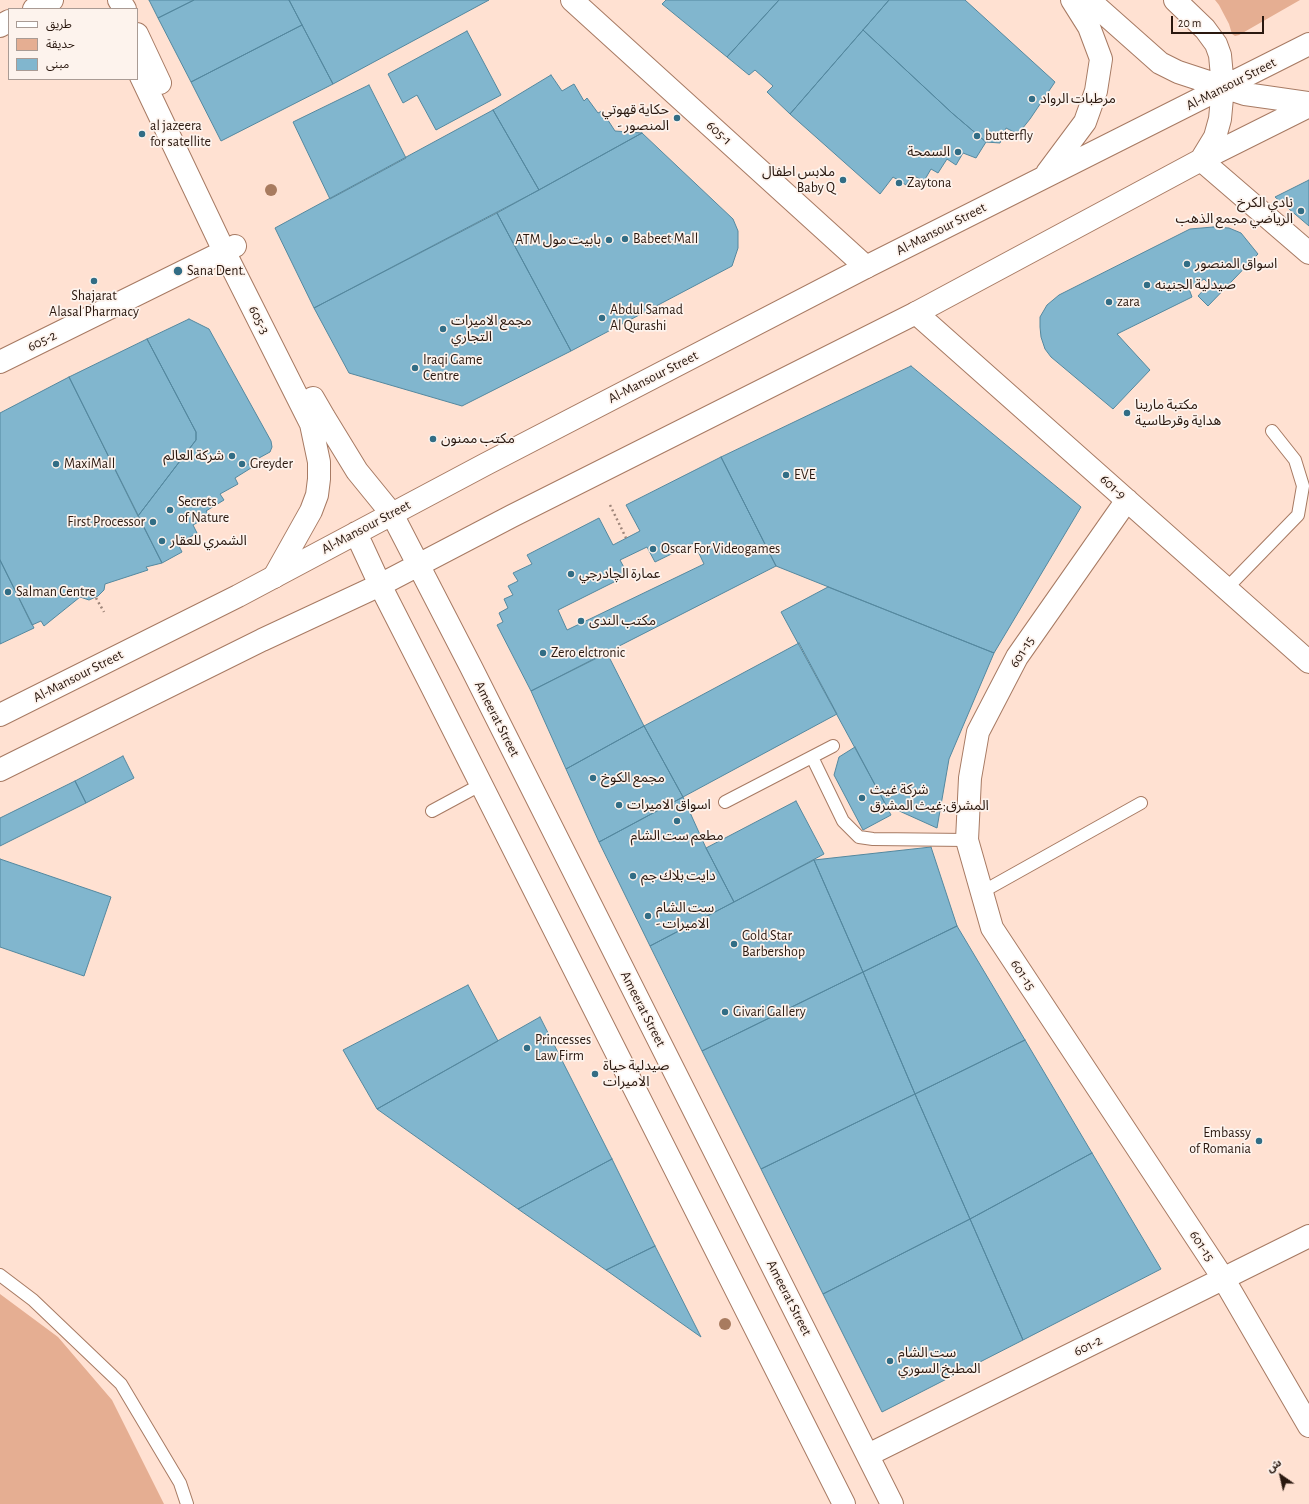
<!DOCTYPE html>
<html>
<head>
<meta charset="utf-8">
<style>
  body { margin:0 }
  #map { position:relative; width:1309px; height:1504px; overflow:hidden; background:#ffe1d2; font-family:"Alegreya Sans","Noto Sans Arabic",sans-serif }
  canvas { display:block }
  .legend { position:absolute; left:8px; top:8px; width:130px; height:72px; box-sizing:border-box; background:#fdf3ed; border:1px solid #a99b94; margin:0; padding:5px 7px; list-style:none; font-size:12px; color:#2a180f }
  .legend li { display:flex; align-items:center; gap:8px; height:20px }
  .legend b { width:20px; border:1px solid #a99b94 }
  .north { position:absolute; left:1261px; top:1456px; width:40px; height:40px; -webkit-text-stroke:3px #fdf3ed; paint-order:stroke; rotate:326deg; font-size:11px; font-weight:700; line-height:16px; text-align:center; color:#2a180f }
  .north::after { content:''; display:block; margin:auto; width:14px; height:18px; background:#2a180f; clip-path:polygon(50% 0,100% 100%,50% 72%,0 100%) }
  .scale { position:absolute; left:1171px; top:16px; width:93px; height:18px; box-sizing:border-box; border:2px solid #2a180f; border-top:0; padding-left:5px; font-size:12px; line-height:14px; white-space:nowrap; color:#2a180f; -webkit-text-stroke:3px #fdf3ed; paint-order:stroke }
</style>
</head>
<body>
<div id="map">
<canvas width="1309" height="1504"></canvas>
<ul class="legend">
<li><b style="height:5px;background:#fff"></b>طريق</li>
<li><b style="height:11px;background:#e5ae92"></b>حديقة</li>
<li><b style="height:11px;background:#81b6ce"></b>مبنى</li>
</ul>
<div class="north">ش</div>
<div class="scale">20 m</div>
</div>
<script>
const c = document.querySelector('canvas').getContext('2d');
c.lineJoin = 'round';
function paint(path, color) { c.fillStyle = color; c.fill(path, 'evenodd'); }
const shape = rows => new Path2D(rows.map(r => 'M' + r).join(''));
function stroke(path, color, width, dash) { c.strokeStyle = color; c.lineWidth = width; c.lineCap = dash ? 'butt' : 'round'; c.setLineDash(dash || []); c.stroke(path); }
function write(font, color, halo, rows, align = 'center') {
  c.font = font + ' "Alegreya Sans","Noto Sans Arabic",sans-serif'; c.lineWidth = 3.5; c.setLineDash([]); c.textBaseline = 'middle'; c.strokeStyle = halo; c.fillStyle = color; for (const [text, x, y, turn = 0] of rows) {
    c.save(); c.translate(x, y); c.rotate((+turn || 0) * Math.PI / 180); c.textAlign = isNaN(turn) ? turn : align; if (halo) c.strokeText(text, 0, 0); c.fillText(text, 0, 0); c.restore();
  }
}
const green = shape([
  [1215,0,1300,0,1239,35,1235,36,1232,34,1229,24,1219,5],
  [0,1294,58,1337,112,1400,164,1504,0,1504]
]);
const building = shape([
  [149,0,194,0,158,18,149,0],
  [194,0,289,0,302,25,191,82,158,18,194,0],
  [289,0,489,0,333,84,289,0],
  [666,0,779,0,727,57,662,4,666,0],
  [779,0,889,0,790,114,767,92,773,86,755,70,749,75,727,57,779,0],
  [889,0,965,0,1055,82,1030,119,1018,134,1006,128,1000,143,986,142,952,113,863,30,889,0],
  [302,25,333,84,221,141,191,82,302,25],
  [863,30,952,113,986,142,976,158,963,153,956,165,947,159,938,173,931,169,924,181,912,175,906,185,893,177,880,194,790,114,863,30],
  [467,31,501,95,436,130,417,95,403,103,388,74,467,31],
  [551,75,562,91,574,84,584,101,587,98,598,113,602,111,615,131,642,133,539,190,493,110,551,75],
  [369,85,406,158,330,199,293,122,369,85],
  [493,110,539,190,314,308,275,228,493,110],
  [642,133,733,219,738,231,738,248,732,266,571,351,497,213,642,133],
  [1309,180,1309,226,1275,197,1309,180],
  [497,213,571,351,462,406,349,373,314,308,497,213],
  [1213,227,1229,228,1241,233,1258,254,1208,306,1198,296,1209,284,1204,279,1189,289,1192,297,1117,334,1150,370,1113,409,1051,357,1045,349,1041,337,1040,327,1040,317,1047,305,1059,295,1190,229,1213,227],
  [189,319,209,329,271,441,272,447,270,452,248,464,251,468,235,478,238,484,220,494,224,500,206,511,209,516,193,525,197,533,178,544,182,552,162,563,138,516,196,440,196,432,147,339,189,319],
  [147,339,196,432,196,440,138,516,69,377,147,339],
  [911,366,1081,507,994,653,776,566,721,457,911,366],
  [69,377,162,563,146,567,148,570,105,584,104,590,98,596,89,600,80,597,44,626,41,621,32,625,0,560,0,413,69,377],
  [721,457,776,566,531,691,497,625,503,622,499,613,508,608,504,599,513,595,508,586,518,581,513,573,532,564,527,555,599,518,613,545,640,531,626,505,721,457],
  [694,543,704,564,567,630,558,610,628,575,620,560,647,547,655,562,694,543],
  [0,560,34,628,0,644,0,560],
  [828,587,994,653,949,759,937,828,886,805,781,612,828,587],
  [799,643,837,714,683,797,644,726,799,643],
  [607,653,644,726,566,769,531,691,607,653],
  [644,726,683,797,599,842,566,769,644,726],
  [855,747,891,815,863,830,834,775,839,757,855,747],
  [123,756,134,778,86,803,75,781,123,756],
  [75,781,86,803,0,846,0,818,75,781],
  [683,797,706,848,734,902,650,946,599,842,683,797],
  [796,801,824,854,734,902,706,848,796,801],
  [931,847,957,926,863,972,814,860,931,847],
  [0,859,111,897,84,976,0,947,0,859],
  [814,860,863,972,702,1051,650,946,814,860],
  [957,926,1025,1040,915,1094,863,972,957,926],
  [863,972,915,1094,761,1169,702,1051,863,972],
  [468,985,498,1041,377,1109,343,1050,468,985],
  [540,1017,612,1159,518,1209,377,1109,540,1017],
  [1025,1040,1092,1153,970,1219,915,1094,1025,1040],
  [915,1094,970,1219,823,1294,761,1169,915,1094],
  [1092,1153,1161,1269,1023,1340,970,1219,1092,1153],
  [612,1159,655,1246,606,1270,518,1209,612,1159],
  [970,1219,1023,1340,882,1412,823,1294,970,1219],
  [655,1246,701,1337,606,1270,655,1246]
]);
const path = shape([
  [610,505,626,538],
  [96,598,104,612]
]);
const lane = shape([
  [1226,589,1298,515,1303,486,1295,460,1272,431],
  [812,757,843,821,859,837,873,839,967,840],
  [725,802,833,746],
  [432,811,482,784],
  [982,892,1141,803],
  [0,1275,33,1300,121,1384,180,1483,187,1504]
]);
const street = shape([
  [119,0,125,9],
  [572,0,866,267],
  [34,9,52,0],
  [0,26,9,21],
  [137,34,160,83],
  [137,68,224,251,311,424,319,462,319,479,317,495,311,511,274,577],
  [1201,160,1309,253],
  [916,313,1309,662],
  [0,362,235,246],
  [313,398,324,417,357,471,392,514],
  [1127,500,1017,657,978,732,970,778,967,840,992,928,1223,1278,1309,1426],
  [868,1455,1309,1236]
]);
const secondary = shape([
  [1089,0,1160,63,1178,72,1245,94,1309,103],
  [1175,0,1205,29,1216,44,1220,55,1223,87,1220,119,1215,137,1201,160],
  [1047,173,1085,122,1096,91,1101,59,1089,27,1072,0],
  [392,514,471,667,892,1504],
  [356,533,380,585,431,685,844,1504],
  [0,715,238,596,486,464,866,267,1309,44],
  [0,770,262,640,380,585,512,516,916,313,1201,160,1309,106]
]);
const trees = [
  [271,190],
  [725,1324]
];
const markers = [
  [1032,99,4,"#326d85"],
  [677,118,4,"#326d85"],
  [142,134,4,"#326d85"],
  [977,136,4,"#326d85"],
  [958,152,4,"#326d85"],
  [843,180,4,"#326d85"],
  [899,183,4,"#326d85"],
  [1301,211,4,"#326d85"],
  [625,239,4,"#326d85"],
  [609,240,4,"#326d85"],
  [1187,264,4,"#326d85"],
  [178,271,5,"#326d85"],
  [94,281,4,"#326d85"],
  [1147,285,4,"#326d85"],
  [1109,302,4,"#326d85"],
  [602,318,4,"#326d85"],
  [443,329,4,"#326d85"],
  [415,368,4,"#326d85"],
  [1127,413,4,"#326d85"],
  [433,439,4,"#326d85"],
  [232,456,4,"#326d85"],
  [56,464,4,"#326d85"],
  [242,464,4,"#326d85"],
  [786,475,4,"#326d85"],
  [170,510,4,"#326d85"],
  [153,522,4,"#326d85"],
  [162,541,4,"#326d85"],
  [653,549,4,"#326d85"],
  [571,574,4,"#326d85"],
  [8,592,4,"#326d85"],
  [581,621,4,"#326d85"],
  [543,653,4,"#326d85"],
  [593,778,4,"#326d85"],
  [862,798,4,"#326d85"],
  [619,805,4,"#326d85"],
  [677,821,4,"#326d85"],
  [633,876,4,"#326d85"],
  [648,916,4,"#326d85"],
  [734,944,4,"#326d85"],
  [725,1012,4,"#326d85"],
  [527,1048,4,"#326d85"],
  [595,1074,4,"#326d85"],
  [1259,1141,4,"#326d85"],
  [890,1361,4,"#326d85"]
];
const streetNames = [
  ["Al-Mansour Street",1231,84,-27],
  ["605-1",719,133,42],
  ["Al-Mansour Street",941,229,-27],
  ["605-3",259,320,63],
  ["605-2",42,341,-26],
  ["Al-Mansour Street",653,377,-27],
  ["601-9",1113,487,42],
  ["Al-Mansour Street",366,527,-28],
  ["601-15",1022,652,-58],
  ["Al-Mansour Street",78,676,-27],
  ["Ameerat Street",497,719,63],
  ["601-15",1023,975,57],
  ["Ameerat Street",643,1009,63],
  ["601-15",1202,1246,57],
  ["Ameerat Street",789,1298,63],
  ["601-2",1088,1346,-26]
];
const poiNames = [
  ["مرطبات الرواد",1040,99],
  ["حكاية قهوتي",669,110,"right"],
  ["- المنصور",669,126,"right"],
  ["al jazeera",150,126],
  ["for satellite",150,142],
  ["butterfly",985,136],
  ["السمحة",950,152,"right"],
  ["ملابس اطفال",835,172,"right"],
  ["Baby Q",835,188,"right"],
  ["Zaytona",907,183],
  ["نادي الكرخ",1293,203,"right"],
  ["الرياضي مجمع الذهب",1293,219,"right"],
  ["Babeet Mall",633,239],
  ["ATM بابيت مول",601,240,"right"],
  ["اسواق المنصور",1195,264],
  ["Sana Dent.",187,271],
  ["صيدلية الجنينه",1155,285],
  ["Shajarat",94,296,"center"],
  ["Alasal Pharmacy",94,312,"center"],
  ["zara",1117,302],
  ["Abdul Samad",610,310],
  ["Al Qurashi",610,326],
  ["مجمع الاميرات",451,321],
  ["التجاري",451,337],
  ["Iraqi Game",423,360],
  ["Centre",423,376],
  ["مكتبة مارينا",1135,405],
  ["هداية وقرطاسية",1135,421],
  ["مكتب ممنون",441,439],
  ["شركة العالم",224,456,"right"],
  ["MaxiMall",64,464],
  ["Greyder",250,464],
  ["EVE",794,475],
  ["Secrets",178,502],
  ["of Nature",178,518],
  ["First Processor",145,522,"right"],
  ["الشمري للعقار",170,541],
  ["Oscar For Videogames",661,549],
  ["عمارة الچادرجي",579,574],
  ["Salman Centre",16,592],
  ["مكتب الندى",589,621],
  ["Zero elctronic",551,653],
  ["مجمع الكوخ",601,778],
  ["شركة غيث",870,790],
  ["المشرق;غيث المشرق",870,806],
  ["اسواق الاميرات",627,805],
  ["مطعم ست الشام",677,836,"center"],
  ["دايت بلاك جم",641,876],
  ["ست الشام",656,908],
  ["- الاميرات",656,924],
  ["Gold Star",742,936],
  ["Barbershop",742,952],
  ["Givari Gallery",733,1012],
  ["Princesses",535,1040],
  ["Law Firm",535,1056],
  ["صيدلية حياة",603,1066],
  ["الاميرات",603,1082],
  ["Embassy",1251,1133,"right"],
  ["of Romania",1251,1149,"right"],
  ["ست الشام",898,1353],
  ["المطبخ السوري",898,1369]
];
paint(green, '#e5ae92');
paint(building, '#81b6ce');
stroke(building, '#54889f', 1);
stroke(lane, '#a77a63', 14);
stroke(street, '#a77a63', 24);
stroke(secondary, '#a77a63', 24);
stroke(path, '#9f867a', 2.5, [2, 3]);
stroke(lane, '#fff', 12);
stroke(street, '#fff', 22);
stroke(secondary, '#fff', 22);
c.fillStyle = '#a87b5f';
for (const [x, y] of trees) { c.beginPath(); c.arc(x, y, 6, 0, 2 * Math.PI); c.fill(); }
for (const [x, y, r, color] of markers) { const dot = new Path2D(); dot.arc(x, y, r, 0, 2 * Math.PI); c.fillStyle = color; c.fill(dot); stroke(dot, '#fdf3ed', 1.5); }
write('14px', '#2a180f', '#fdf3ed', streetNames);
write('14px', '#2a180f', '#fdf3ed', poiNames, 'left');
</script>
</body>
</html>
